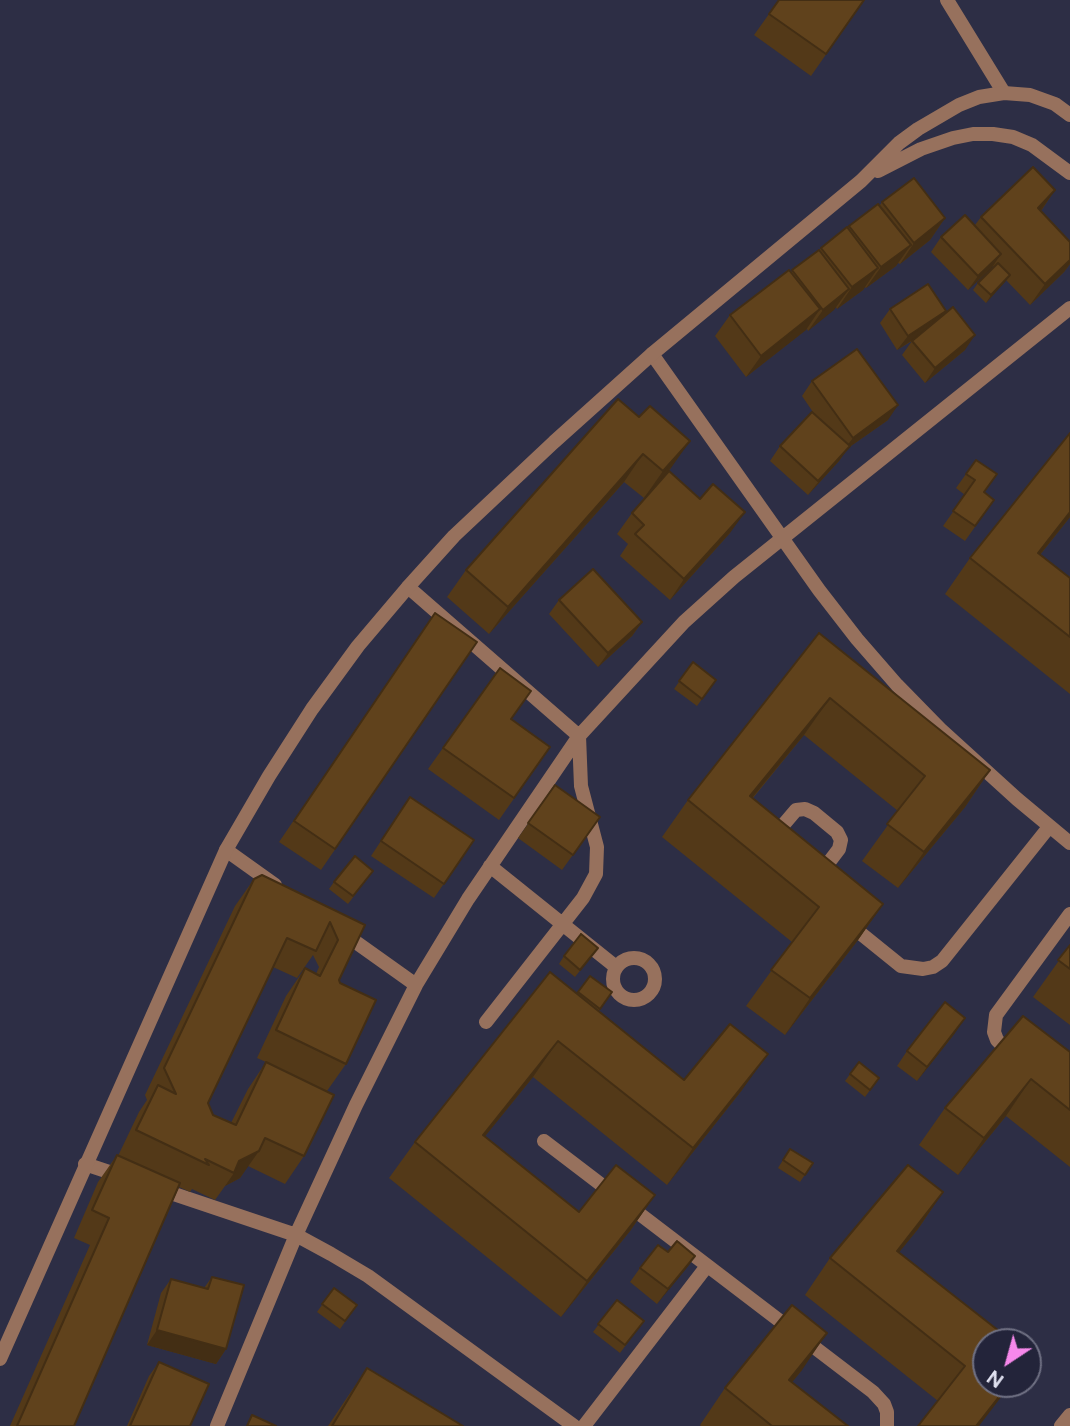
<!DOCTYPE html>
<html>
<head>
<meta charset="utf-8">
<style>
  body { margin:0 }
  #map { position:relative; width:1070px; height:1426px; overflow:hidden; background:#2d2e45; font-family:Figtree,sans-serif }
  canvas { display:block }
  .north { position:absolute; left:972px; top:1328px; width:70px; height:70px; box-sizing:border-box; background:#23243a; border:2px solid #6f7083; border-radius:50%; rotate:216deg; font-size:19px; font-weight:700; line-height:28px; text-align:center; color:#e0e1f0 }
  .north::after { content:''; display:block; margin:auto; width:24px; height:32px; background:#f788eb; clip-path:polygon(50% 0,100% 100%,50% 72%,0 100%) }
</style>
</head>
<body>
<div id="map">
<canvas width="1070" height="1426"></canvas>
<div class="north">N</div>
</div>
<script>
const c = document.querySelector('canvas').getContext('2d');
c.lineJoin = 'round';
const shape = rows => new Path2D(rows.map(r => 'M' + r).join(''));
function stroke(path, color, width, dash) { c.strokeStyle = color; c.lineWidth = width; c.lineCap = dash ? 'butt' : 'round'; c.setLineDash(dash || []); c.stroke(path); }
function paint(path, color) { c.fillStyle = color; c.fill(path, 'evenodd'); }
const minor = shape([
  [947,0,1004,93],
  [652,354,819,590,857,639,897,685,940,729,1017,799,1070,843],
  [408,587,579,736,581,786,597,847,596,874,583,898,486,1022],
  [773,837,796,810,805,809,814,813,837,832,841,840,839,849,820,874],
  [226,850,275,885],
  [490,866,616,967],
  [849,924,901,966,923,969,933,967,942,961,1049,827],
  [343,933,416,985],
  '613 979a21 21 0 1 1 42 0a21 21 0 1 1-42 0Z',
  [1012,1055,997,1040,994,1032,996,1015,1070,914],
  [544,1141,873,1392,884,1404,887,1412,887,1426],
  [85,1164,124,1177],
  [159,1189,296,1235,331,1254,368,1276,574,1426],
  [217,1426,296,1235,356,1105,416,985,468,899,579,736,684,622,734,577,1070,308],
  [584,1426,707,1266],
  [1061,1426,1070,1415]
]);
const tertiary = shape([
  [878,171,921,149,953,138,973,134,993,134,1013,137,1032,145,1070,173],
  [0,1359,226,850,269,776,312,709,358,646,408,587,454,536,554,442,652,354,861,181,899,143,918,129,959,105,979,97,1004,93,1030,95,1055,104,1070,115]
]);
const wall = shape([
  [779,0,864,0,811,76,754,35],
  [1055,190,1041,211,1070,242,1070,264,1064,272,1030,305,1006,280,986,303,973,290,978,283,994,267,993,266,968,290,931,252,941,237,975,225,981,217],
  [882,202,945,218,930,240,900,264,898,263,896,266,866,288,865,287,863,290,837,309,836,307,808,331,807,329,746,377,715,336,730,315,791,272,819,250,821,248,848,228,849,226,880,205],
  [890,309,942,316,965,350,925,383,902,355,912,341,897,350,880,323],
  [812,381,888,420,848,448,839,461,808,495,770,461,780,446,815,415,802,396],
  [639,417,671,468,644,498,624,482,489,634,447,597,466,570],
  [1070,433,1070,517,1040,555,1070,578,1070,694,945,594,970,558],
  [976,460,984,492,994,500,965,541,943,526,965,495,956,488],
  [632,513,730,533,670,600,620,556,628,544,617,534],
  [559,600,642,622,632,636,598,667,549,614],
  [435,613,477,642,321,870,279,842],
  [819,633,990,770,965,807,898,888,862,861,898,811,804,735,753,798,883,904,858,940,785,1035,746,1006,792,942,662,837,688,800],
  [693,662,716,680,697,706,674,689],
  [500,668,511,719,550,747,499,820,428,769],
  [555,785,600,817,562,870,518,838],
  [410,797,474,840,434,898,371,856],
  [373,871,348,904,329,889,334,882],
  [254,879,365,925,339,980,346,1064,327,1091,304,1156,285,1184,248,1166,240,1178,225,1186,215,1200,192,1189,190,1192,179,1187,74,1426,10,1426,90,1245,74,1238,98,1182,117,1155,118,1156,139,1112,147,1100,145,1095,235,906],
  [313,955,319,967,316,974,305,968,286,996,257,1058,266,1062,248,1089,231,1123,213,1115,208,1103,273,967,297,978],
  [1070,945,1070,1025,1033,997],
  [598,948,575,977,559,964,564,956],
  [590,976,612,992,599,1011,684,1080,742,1090,667,1185,533,1077,485,1136,579,1212,655,1195,630,1231,561,1317,389,1178,415,1142,577,994],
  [955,1033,917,1081,897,1066,907,1051],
  [1070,1052,1070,1167,1006,1116,958,1175,919,1145,945,1108],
  [859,1062,879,1078,865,1097,845,1081],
  [790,1149,813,1163,800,1182,778,1168],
  [943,1192,918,1229,899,1252,986,1384,1011,1384,1005,1392,938,1401,805,1295,830,1258],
  [668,1252,695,1256,657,1304,630,1282,640,1268],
  [212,1277,226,1349,216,1364,147,1345,161,1293,171,1279,204,1288],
  [334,1288,357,1305,340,1329,317,1312],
  [617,1300,644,1321,620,1353,593,1332],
  [159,1362,190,1426,127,1426,149,1376],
  [367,1368,463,1426,328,1426,342,1405],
  [802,1370,792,1382,848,1426,701,1426,700,1425,725,1388]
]);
const shadedWall = shape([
  [1055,190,1040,212,1038,208],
  [945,218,930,240,900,264,914,243],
  [911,245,896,266,866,288,881,267],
  [1001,254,991,269,968,290,978,276],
  [1070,260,1070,264,1064,272,1030,305,1045,284],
  [878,268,863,290,837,309,852,287],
  [1010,275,1005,282,986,303,991,295],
  [849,289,834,310,808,331,823,310],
  [820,309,806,330,746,377,761,356],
  [946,311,936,325,897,350,908,336],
  [975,335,965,350,925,383,935,368],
  [898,405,888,420,848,448,839,461,808,495,853,438],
  [690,441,671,468,644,498,663,471],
  [643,454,624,482,489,634,508,607],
  [745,512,730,533,670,600,684,579],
  [1070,512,1070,517,1012,590,1038,553],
  [642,622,632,636,598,667,608,653],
  [830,698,804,735,724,832,750,796],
  [990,770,965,807,898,888,924,852],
  [883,904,858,940,785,1035,810,998],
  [965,1018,955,1033,917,1081,927,1067],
  [558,1041,533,1077,457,1171,483,1135],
  [768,1054,742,1090,667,1185,693,1148],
  [1031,1079,1006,1116,958,1175,984,1138],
  [259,1151,240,1178,225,1186,234,1173,239,1161],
  [943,1192,918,1229,871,1287,897,1251],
  [655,1195,630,1231,561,1317,587,1281],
  [695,1256,685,1270,657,1304,668,1289],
  [157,1330,226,1349,216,1364,147,1345],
  [827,1333,802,1370,764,1417,789,1380],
  [1009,1384,1011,1384,1005,1392,979,1426,976,1426]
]);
const building = shape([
  [779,0,864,0,826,54,769,14,779,0],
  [1033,167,1055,190,1038,208,1070,242,1070,260,1045,284,981,217,1033,167],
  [914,178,945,218,914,243,882,202,914,178],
  [878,204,911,245,881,267,849,226,878,204],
  [965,215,1001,254,978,276,941,237,965,215],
  [847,227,878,268,852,287,821,248,847,227],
  [819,250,849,289,823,310,792,270,819,250],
  [998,263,1010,275,991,295,978,283,998,263],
  [789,270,820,309,761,356,730,315,789,270],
  [928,284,946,311,908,336,890,309,928,284],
  [953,307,975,335,935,368,912,341,953,307],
  [857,349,898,405,853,438,812,381,857,349],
  [618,399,639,417,650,406,690,441,663,471,643,454,508,607,466,570,618,399],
  [812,412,850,446,818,481,780,446,812,412],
  [1070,433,1070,512,1038,553,1070,578,1070,637,970,558,1070,433],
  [976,460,997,474,984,492,994,500,975,526,953,511,975,480,966,474,976,460],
  [669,471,700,499,713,484,745,512,684,579,635,534,644,525,632,513,669,471],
  [593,569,642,622,608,653,559,600,593,569],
  [435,613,477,642,335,849,294,821,435,613],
  [819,633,990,770,924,852,887,824,925,776,830,698,750,796,883,904,810,998,771,970,819,907,688,800,819,633],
  [693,662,716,680,702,699,679,681,693,662],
  [500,668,531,691,511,719,550,747,514,798,443,748,500,668],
  [555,785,600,817,573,855,528,823,555,785],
  [410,797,474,840,444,884,381,841,410,797],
  [355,856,373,871,353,896,334,882,355,856],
  [262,875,365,925,339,980,340,983,376,1000,346,1064,276,1030,305,968,320,976,338,940,330,922,316,951,287,938,208,1103,213,1115,236,1125,266,1062,334,1095,304,1156,265,1138,259,1151,239,1161,234,1173,205,1159,209,1165,136,1130,158,1085,176,1094,164,1068,254,879,262,875],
  [581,934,598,948,580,970,564,956,581,934],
  [1070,945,1070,969,1058,960,1070,945],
  [550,972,684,1080,730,1024,768,1054,693,1148,558,1041,483,1135,579,1212,616,1165,655,1195,587,1281,415,1142,550,972],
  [590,976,612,992,600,1009,578,992,590,976],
  [945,1002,965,1018,927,1067,907,1051,945,1002],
  [1023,1016,1070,1052,1070,1110,1031,1079,984,1138,945,1108,1023,1016],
  [859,1062,879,1078,870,1090,850,1074,859,1062],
  [790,1149,813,1163,805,1175,783,1160,790,1149],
  [117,1155,180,1183,74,1426,17,1426,109,1218,92,1210,117,1155],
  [908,1165,943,1192,897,1251,1013,1342,986,1342,986,1384,1009,1384,976,1426,918,1426,965,1366,830,1258,908,1165],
  [677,1241,695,1256,668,1289,640,1268,658,1245,668,1252,677,1241],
  [212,1277,244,1285,226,1349,157,1330,171,1279,208,1289,212,1277],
  [334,1288,357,1305,345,1321,322,1304,334,1288],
  [617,1300,644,1321,625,1345,598,1324,617,1300],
  [792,1305,827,1333,789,1380,848,1426,772,1426,725,1388,792,1305],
  [159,1362,209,1384,190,1426,130,1426,159,1362],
  [367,1368,463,1426,332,1426,367,1368],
  [252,1415,276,1426,247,1426,252,1415]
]);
stroke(minor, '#97715d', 14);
stroke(tertiary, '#97715d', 14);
paint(wall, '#533918');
paint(shadedWall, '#432e14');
paint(building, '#60421c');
stroke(building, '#432e14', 2);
</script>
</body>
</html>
